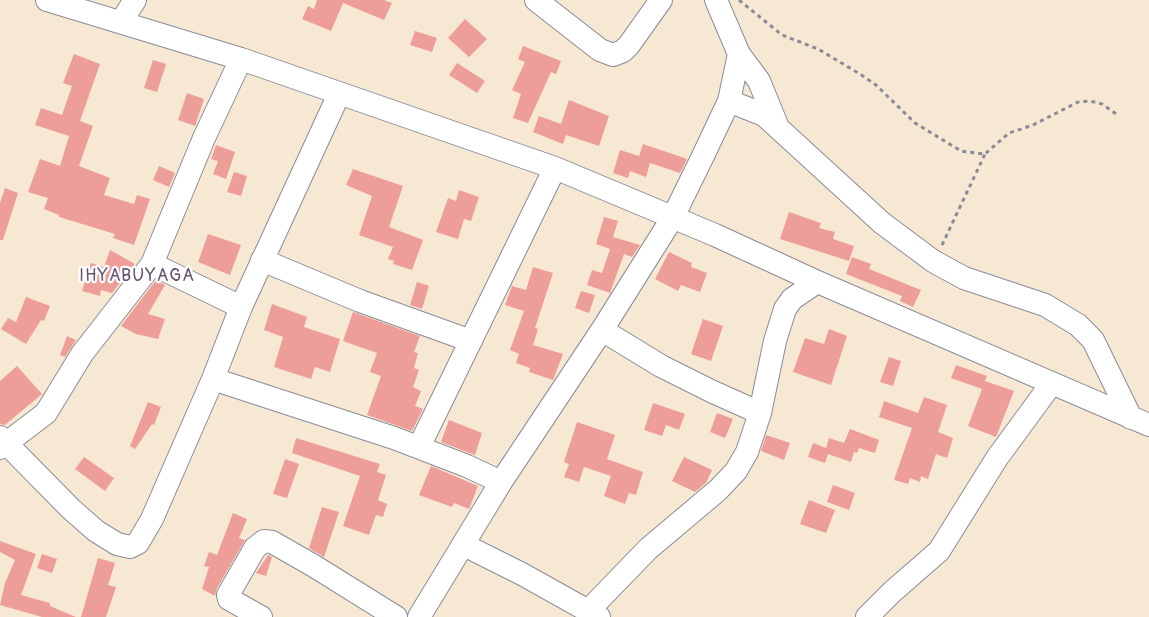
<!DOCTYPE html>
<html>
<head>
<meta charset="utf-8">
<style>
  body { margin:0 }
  canvas { display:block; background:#f7e8d3 }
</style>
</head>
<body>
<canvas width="1149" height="617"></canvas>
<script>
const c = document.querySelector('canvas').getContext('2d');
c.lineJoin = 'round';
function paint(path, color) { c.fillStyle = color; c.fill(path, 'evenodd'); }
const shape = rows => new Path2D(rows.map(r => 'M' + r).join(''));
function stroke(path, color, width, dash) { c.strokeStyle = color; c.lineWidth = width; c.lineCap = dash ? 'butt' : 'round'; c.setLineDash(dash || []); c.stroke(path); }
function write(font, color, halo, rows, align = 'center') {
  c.font = font + ' Pangolin,sans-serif'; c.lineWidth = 4.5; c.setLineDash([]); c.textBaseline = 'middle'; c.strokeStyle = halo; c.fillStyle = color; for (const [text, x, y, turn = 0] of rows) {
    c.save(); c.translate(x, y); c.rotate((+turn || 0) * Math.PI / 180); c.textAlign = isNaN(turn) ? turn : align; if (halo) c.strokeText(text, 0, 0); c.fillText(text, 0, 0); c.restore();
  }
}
const building = shape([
  [317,0,384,0,392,3,384,20,343,3,331,31,302,19,308,6,314,9],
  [465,19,487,39,469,57,448,38],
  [415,31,437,38,432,52,410,45],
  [523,46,561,61,556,74,551,72,528,123,513,118,521,94,512,90,525,62,518,59],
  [74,54,100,64,80,121,93,126,79,166,110,178,104,195,134,204,137,195,150,199,134,245,113,238,115,234,59,217,59,215,44,209,48,198,28,192,40,159,60,166,69,136,35,125,41,108,62,115,72,86,63,83],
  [153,60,166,64,157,92,144,88],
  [457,63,485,81,477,93,449,75],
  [187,93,204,99,195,126,178,120],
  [569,100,609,116,599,146,566,135,563,144,533,132,539,116,561,124],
  [643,144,687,159,680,173,650,163,646,177,630,171,628,178,613,173,620,150,639,156],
  [216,145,235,152,226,179,213,174,218,161,211,159],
  [159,166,175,173,169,187,153,180],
  [353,169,403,186,389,227,423,240,412,270,393,264,394,261,388,259,393,247,359,235,372,196,346,185],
  [234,172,247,176,241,196,227,192],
  [5,188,18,193,3,240,0,240,0,203],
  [459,190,479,197,471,221,464,219,458,239,436,232,448,198,456,201],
  [789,212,821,223,819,228,835,232,833,239,854,246,849,261,780,239],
  [604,217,618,221,613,237,640,245,632,257,624,254,610,293,587,285,592,270,602,273,610,249,596,244],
  [208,234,241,245,230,275,198,262],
  [110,250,135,264,112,293,101,290,100,296,82,291,91,263,104,267],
  [669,252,692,263,691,267,707,273,700,292,681,285,678,291,655,279],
  [852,257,871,264,869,269,921,290,913,307,900,301,902,296,846,274],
  [533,267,553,273,535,328,538,329,533,345,563,354,553,380,529,372,530,368,516,363,519,354,510,350,524,311,505,305,512,286,526,290],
  [156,280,165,285,148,314,165,319,158,339,136,334,121,326],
  [417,282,429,286,422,309,410,305],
  [581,291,595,295,589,313,575,308],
  [26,297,50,306,44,321,41,320,26,344,1,329,8,318,16,322],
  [272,304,307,317,304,327,340,339,330,372,315,367,311,379,274,367,283,337,264,330],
  [353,312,420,336,414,352,418,353,414,368,419,370,413,387,421,391,415,406,423,409,412,431,367,415,381,376,370,372,377,353,343,341],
  [703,319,723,326,711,361,691,354],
  [829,329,847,336,831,385,793,372,805,338,824,344],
  [67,336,76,340,65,357,60,355],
  [889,357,901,361,893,386,880,382],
  [956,365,987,376,985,381,1014,391,996,437,968,426,982,389,951,378],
  [17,366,42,394,5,425,0,424,0,381],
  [924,397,947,405,938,432,953,438,947,458,936,454,928,479,921,476,920,482,910,478,908,484,894,480,912,428,879,417,884,401,918,413],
  [148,402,161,407,154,425,152,424,135,449,130,446],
  [653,403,685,414,679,430,666,425,662,436,644,430],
  [717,413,733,419,725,438,710,432],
  [449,420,482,433,475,455,441,442],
  [577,422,615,435,607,459,643,472,636,495,629,493,625,504,604,496,611,476,584,467,579,482,564,477,569,464,564,462],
  [850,429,879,440,875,453,859,448,857,453,854,452,851,462,828,454,825,463,808,457,813,443,826,448,829,438,844,443],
  [766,435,790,443,784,460,761,451],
  [296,438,380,464,377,472,386,475,378,500,387,504,383,517,376,515,369,535,343,526,360,476,292,453],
  [84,457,114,478,105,491,75,469],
  [684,457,712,470,706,483,695,492,672,481],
  [285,459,299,464,287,498,273,494],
  [431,466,478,486,469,509,454,503,452,507,419,495],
  [833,485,855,493,849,510,827,502],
  [809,500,835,510,826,533,800,524],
  [322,507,339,512,324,557,309,548],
  [233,513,247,519,239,538,245,540,217,588,215,596,202,589,209,567,204,566,209,552,217,555],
  [0,541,36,554,21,595,50,603,50,606,76,617,42,617,0,605,5,583,15,560,0,552],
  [42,554,57,559,52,573,37,568],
  [268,555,272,557,266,576,256,573],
  [98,558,115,563,108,585,116,587,106,617,81,617]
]);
const path = shape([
  [739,0,782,35,818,49,860,74,876,85,915,123,961,151,985,154,1009,133,1033,125,1078,102,1090,101,1102,104,1119,116],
  [942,245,985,154]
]);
const minor = shape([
  [47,0,241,59,555,168,715,235,813,280,1149,425],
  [536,0,600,50,613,55,623,51,629,45,661,0],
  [121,22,135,0],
  [739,54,759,81,777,125],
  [729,101,764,115,882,223,933,261,964,278,1045,305,1078,325,1093,340,1131,418],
  [262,260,360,301,471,341],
  [152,264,241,307],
  [602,330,661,366,711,391,760,413],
  [213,379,394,438,467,466,501,482],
  [0,437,71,509,96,531,117,544,130,547,138,543,152,519,213,379,241,307,339,94],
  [419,447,555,168],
  [0,448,46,413,82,354,152,264,204,138,241,59],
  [464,545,522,574,599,617],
  [589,610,648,549,718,490,736,471,747,452,760,413,775,341,785,309,792,299,817,282],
  [261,617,229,599,228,595,255,548,264,541,272,542,314,566,396,617],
  [419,617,501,482,602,330,673,217,702,158,729,101,739,54,716,0],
  [867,617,892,592,939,551,997,458,1052,383]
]);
const quarterNames = [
  ["IHYABUYAGA",137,276]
];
paint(building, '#ed9e98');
stroke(minor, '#898c98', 24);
stroke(path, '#898c98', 3, [4, 4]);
stroke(minor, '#fff', 22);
c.letterSpacing = '1px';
write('18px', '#645672', '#fff', quarterNames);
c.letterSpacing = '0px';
</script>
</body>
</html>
